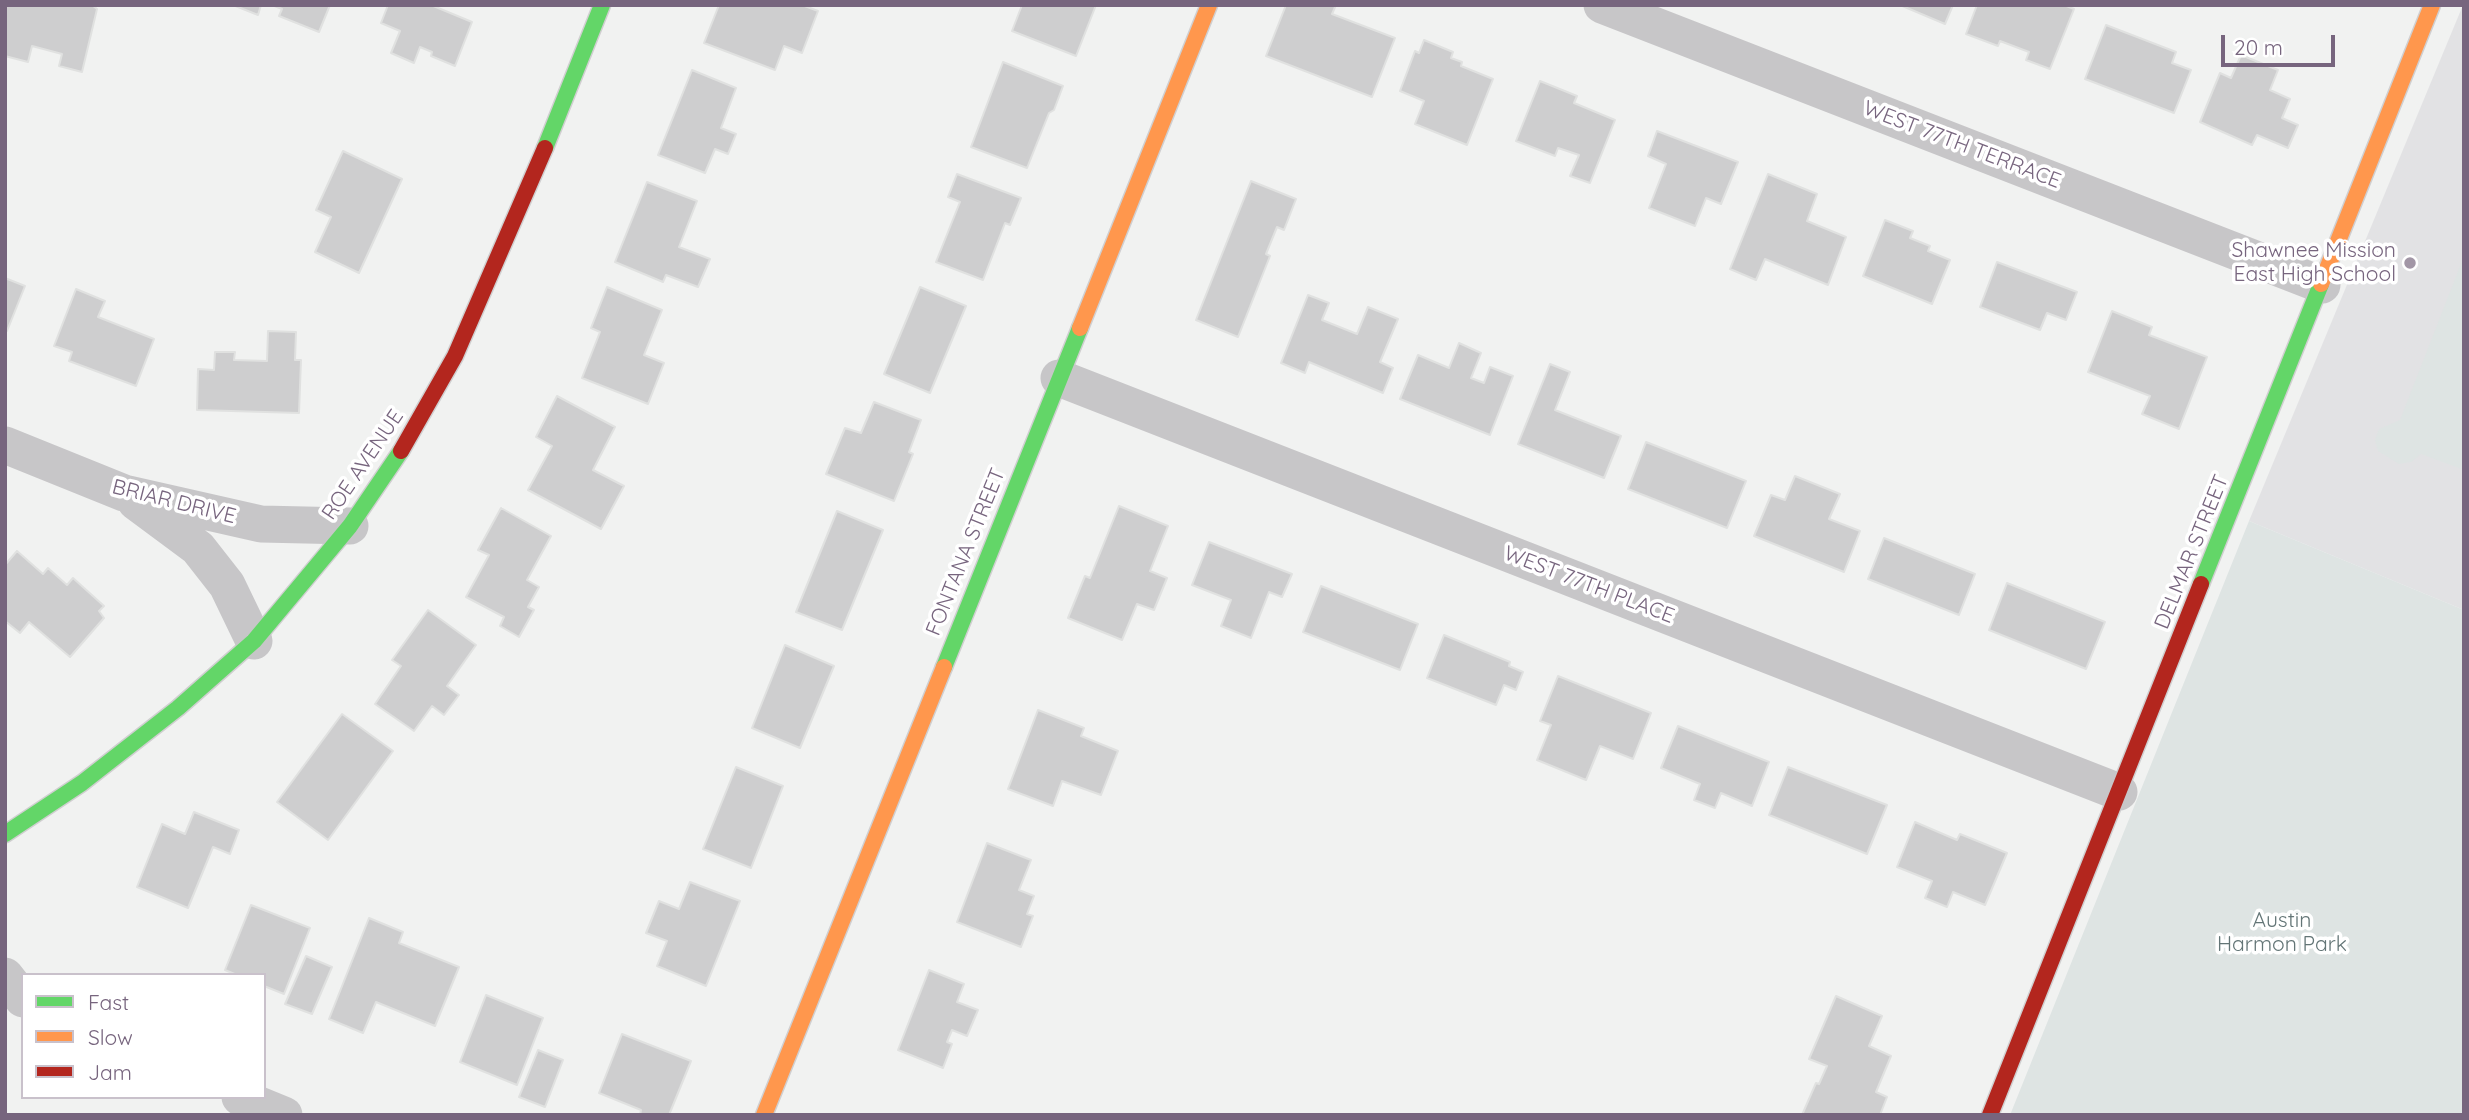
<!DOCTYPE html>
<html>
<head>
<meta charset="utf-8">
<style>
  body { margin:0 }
  #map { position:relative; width:2469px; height:1120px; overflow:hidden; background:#f1f2f1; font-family:Quicksand,sans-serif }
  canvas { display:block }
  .frame { position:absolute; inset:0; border:7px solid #77657e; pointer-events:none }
  .legend { position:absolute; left:21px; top:973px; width:245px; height:126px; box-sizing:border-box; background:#fff; border:2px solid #c9c1cb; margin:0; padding:9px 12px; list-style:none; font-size:21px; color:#77657e }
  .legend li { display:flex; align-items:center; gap:14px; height:35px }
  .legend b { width:35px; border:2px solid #c9c1cb }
  .scale { position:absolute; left:2221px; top:35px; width:114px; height:32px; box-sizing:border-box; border:4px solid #77657e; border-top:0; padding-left:9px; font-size:21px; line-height:24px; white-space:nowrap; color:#77657e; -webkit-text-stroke:5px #fff; paint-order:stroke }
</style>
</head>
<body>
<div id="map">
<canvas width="2469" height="1120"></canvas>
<div class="frame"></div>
<ul class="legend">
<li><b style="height:9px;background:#63d668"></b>Fast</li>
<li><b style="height:9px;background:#ff974d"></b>Slow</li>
<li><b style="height:9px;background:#b3261e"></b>Jam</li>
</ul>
<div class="scale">20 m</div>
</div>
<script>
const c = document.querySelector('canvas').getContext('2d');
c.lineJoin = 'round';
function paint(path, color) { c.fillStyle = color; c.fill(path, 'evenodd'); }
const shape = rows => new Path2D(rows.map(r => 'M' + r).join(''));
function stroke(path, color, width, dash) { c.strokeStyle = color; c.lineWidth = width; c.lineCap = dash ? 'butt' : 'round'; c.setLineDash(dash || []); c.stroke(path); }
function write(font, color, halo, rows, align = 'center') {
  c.font = font + ' Quicksand,sans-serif'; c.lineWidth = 7; c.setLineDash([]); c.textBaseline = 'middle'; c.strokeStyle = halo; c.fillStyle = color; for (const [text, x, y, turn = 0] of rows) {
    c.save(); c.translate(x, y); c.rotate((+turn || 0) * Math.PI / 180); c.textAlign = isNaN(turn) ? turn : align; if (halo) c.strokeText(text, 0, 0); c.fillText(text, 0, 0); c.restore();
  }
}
const built = shape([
  [2463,5,2464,5,2464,610,2249,521]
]);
const green = shape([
  [2464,256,2464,470,2421,454,2411,462,2399,464,2378,451,2375,440,2379,429,2400,420],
  [2249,521,2464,610,2464,1115,2010,1115]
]);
const building = shape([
  [5,5,92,5,97,9,82,72,59,66,62,54,32,46,28,62,5,56,5,5],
  [233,5,261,5,258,15,233,5],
  [272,5,330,5,319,32,279,16,282,9,272,5],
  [388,5,431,5,472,22,455,66,431,56,432,52,420,47,414,63,391,53,400,31,381,23,388,5],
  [719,5,802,5,818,11,802,53,784,46,775,70,704,43,719,5],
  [1022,5,1096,5,1076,56,1012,31,1022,5],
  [1286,5,1336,5,1332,14,1395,38,1372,97,1266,56,1286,5],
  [1900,5,1953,5,1945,24,1900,5],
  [1977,5,2064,5,2074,9,2050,69,2026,60,2029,52,2000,41,1998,46,1966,34,1977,5],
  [2106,25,2176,52,2172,63,2191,70,2174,113,2085,79,2106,25],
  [1424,40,1453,52,1451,58,1462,62,1461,66,1493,79,1467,145,1415,124,1424,101,1400,91,1415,51,1419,53,1424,40],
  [2241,55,2278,70,2270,90,2290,99,2282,118,2298,125,2288,148,2257,135,2252,145,2200,122,2220,73,2231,78,2241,55],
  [1003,62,1063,86,1054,110,1049,113,1027,168,971,147,1003,62],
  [692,70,736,88,721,128,736,134,728,154,715,149,705,173,658,155,692,70],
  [1540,81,1577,96,1574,103,1615,120,1590,183,1570,176,1579,155,1558,148,1555,156,1516,141,1540,81],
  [1657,131,1738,162,1721,204,1706,198,1695,226,1649,208,1666,164,1648,156,1657,131],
  [343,151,402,179,359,273,315,252,331,217,316,210,343,151],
  [957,174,1021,198,1010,225,1005,223,983,280,936,262,960,202,948,197,957,174],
  [1768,174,1817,194,1807,221,1846,237,1828,285,1765,259,1756,280,1730,269,1768,174],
  [1251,181,1296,199,1284,230,1277,227,1266,254,1270,256,1238,337,1196,320,1251,181],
  [647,182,697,201,679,247,710,259,698,287,666,275,663,282,615,262,647,182],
  [1885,220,1913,231,1910,238,1930,246,1928,251,1950,260,1932,304,1863,276,1885,220],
  [1997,262,2077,292,2066,320,2047,313,2040,330,1980,307,1997,262],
  [5,278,25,286,7,331,5,330,5,278],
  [607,287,662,310,644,355,664,363,648,404,582,378,600,332,591,328,607,287],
  [920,287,966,306,930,393,884,374,920,287],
  [76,289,105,301,98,317,154,339,136,386,69,361,72,352,54,346,76,289],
  [1308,295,1329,303,1322,320,1357,334,1368,307,1398,319,1380,362,1393,368,1383,393,1309,362,1305,373,1281,363,1308,295],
  [2112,311,2152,327,2149,335,2207,357,2179,429,2142,414,2150,396,2088,372,2112,311],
  [268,331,296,332,295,360,301,360,299,413,197,410,198,369,214,370,215,352,235,352,234,360,267,361,268,331],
  [1459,343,1481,353,1471,378,1484,383,1490,367,1513,376,1490,435,1400,399,1418,355,1449,368,1459,343],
  [1550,364,1570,372,1555,410,1621,436,1604,478,1518,444,1550,364],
  [557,396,615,427,593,470,624,486,601,529,528,490,552,446,536,437,557,396],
  [874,402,921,420,909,452,913,454,894,501,826,474,845,428,861,433,874,402],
  [1646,442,1746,481,1727,528,1628,489,1646,442],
  [1795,476,1840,494,1829,519,1860,531,1844,572,1754,536,1771,495,1785,500,1795,476],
  [1119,506,1168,526,1150,571,1167,578,1154,610,1137,604,1122,640,1068,618,1085,576,1090,578,1119,506],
  [501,508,551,536,527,580,539,587,528,607,534,610,519,637,500,626,504,617,466,597,489,555,478,550,501,508],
  [837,511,883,530,842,630,796,612,837,511],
  [1884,538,1975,574,1959,615,1868,579,1884,538],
  [1209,542,1292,574,1282,597,1269,592,1251,638,1221,626,1231,600,1192,585,1209,542],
  [17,551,43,574,48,568,67,585,73,578,104,606,99,611,104,618,70,657,29,622,20,633,5,621,5,565,17,551],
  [2007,583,2105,622,2086,669,1989,630,2007,583],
  [1321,586,1418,624,1400,670,1303,632,1321,586],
  [428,610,476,645,447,686,459,695,444,715,432,706,414,731,375,704,401,666,392,660,428,610],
  [1444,635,1510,662,1509,666,1523,672,1516,690,1504,685,1496,705,1427,678,1444,635],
  [785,645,834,666,800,748,752,728,785,645],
  [1558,676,1651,713,1633,759,1600,746,1586,780,1537,760,1551,725,1540,721,1558,676],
  [1038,710,1084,728,1081,736,1118,751,1101,795,1062,781,1053,806,1008,789,1038,710],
  [342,714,393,751,328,840,277,802,342,714],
  [1678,726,1769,762,1752,806,1721,793,1715,808,1694,800,1700,784,1661,768,1678,726],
  [736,767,783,786,751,868,703,849,736,767],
  [1788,767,1887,805,1867,854,1769,815,1788,767],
  [194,812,239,830,230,854,213,847,188,908,137,887,162,824,185,834,194,812],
  [1915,822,1957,840,1960,834,2007,853,1985,905,1953,892,1947,907,1925,898,1932,881,1897,867,1915,822],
  [987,843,1031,860,1019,890,1034,896,1027,914,1033,916,1021,947,957,922,987,843],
  [690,882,740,901,706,986,657,966,667,941,646,933,659,901,679,909,690,882],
  [251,905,310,928,284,994,264,986,264,975,237,975,225,970,251,905],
  [369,918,403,932,399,943,459,967,435,1026,376,1002,363,1033,329,1019,369,918],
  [306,956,332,967,312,1014,285,1004,306,956],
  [929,970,964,984,957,1002,978,1010,967,1036,952,1030,947,1042,952,1044,943,1068,898,1050,929,970],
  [486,995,543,1018,517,1085,460,1062,486,995],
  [1836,996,1882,1016,1869,1046,1891,1056,1876,1092,1887,1097,1880,1115,1802,1115,1816,1083,1819,1084,1827,1066,1809,1059,1836,996],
  [622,1034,691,1061,669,1115,640,1115,641,1110,599,1093,622,1034],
  [538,1050,563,1060,545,1107,519,1097,538,1050]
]);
const street = shape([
  [1602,5,2322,285],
  [1059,378,2119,792],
  [5,445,124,493,261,524,350,526],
  [136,502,198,548,227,585,254,641],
  [5,976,23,999],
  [240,1097,284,1115]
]);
const fast = shape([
  [545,148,602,5],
  [2201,584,2321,284],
  [944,667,1080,328],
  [5,834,82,783,178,708,254,641,350,526,401,451]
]);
const slow = shape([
  [2321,284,2432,5],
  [1080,328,1209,5],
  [764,1115,944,667]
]);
const jam = shape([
  [401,451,455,356,545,148],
  [1990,1115,2201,584]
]);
const markers = [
  [2410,263,7,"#a296a6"]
];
const streetNames = [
  ["WEST 77TH TERRACE",1962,145,21],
  ["ROE AVENUE",363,465,-56],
  ["BRIAR DRIVE",174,502,14],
  ["FONTANA STREET",966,552,-68],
  ["DELMAR STREET",2192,552,-68],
  ["WEST 77TH PLACE",1589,585,21]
];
const poiNames = [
  ["Shawnee Mission",2396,251],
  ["East High School",2396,275]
];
const parkNames = [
  ["Austin",2282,921],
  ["Harmon Park",2282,945]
];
paint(built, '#e2e2e4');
paint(green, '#dee4e3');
paint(building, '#cececf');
stroke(building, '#e0e1e0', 2);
stroke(fast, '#d0cfd0', 19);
stroke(slow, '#d0cfd0', 19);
stroke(jam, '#d0cfd0', 19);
stroke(street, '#c7c6c8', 37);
stroke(fast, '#63d668', 16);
stroke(slow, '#ff974d', 16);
stroke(jam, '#b3261e', 16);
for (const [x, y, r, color] of markers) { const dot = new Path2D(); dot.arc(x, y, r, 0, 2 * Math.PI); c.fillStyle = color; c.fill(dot); stroke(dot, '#fff', 2.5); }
write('21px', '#77657e', '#fff', streetNames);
write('21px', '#77657e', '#fff', poiNames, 'right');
write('21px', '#637576', '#fff', parkNames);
</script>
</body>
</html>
